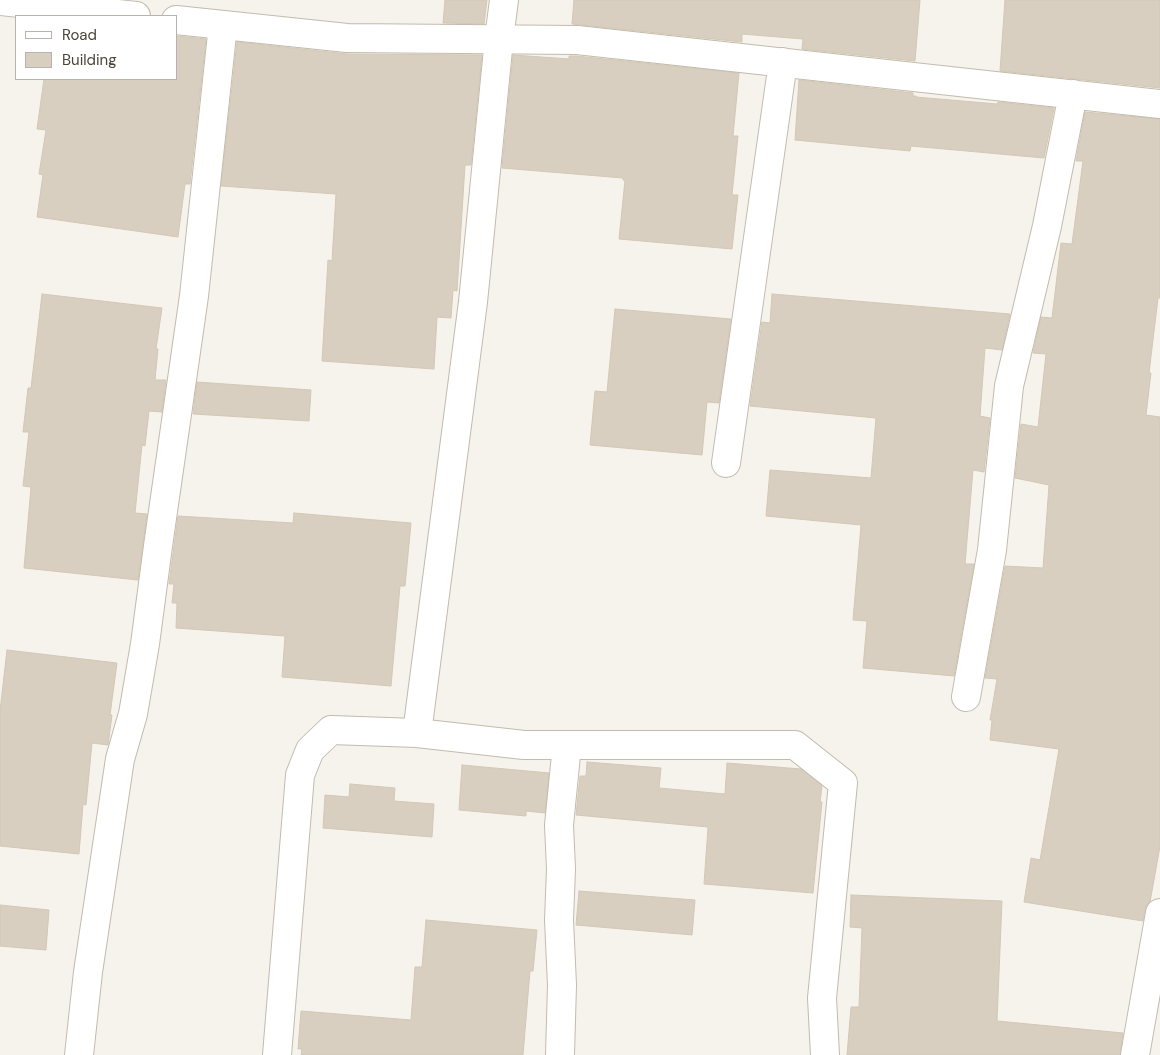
<!DOCTYPE html>
<html>
<head>
<meta charset="utf-8">
<style>
  body { margin:0 }
  #map { position:relative; width:1160px; height:1055px; overflow:hidden; background:#f6f3ec; font-family:"DM Sans",sans-serif }
  canvas { display:block }
  .legend { position:absolute; left:15px; top:15px; width:162px; height:65px; box-sizing:border-box; background:#fff; border:1px solid #b7b4b0; margin:0; padding:6px 9px; list-style:none; font-size:15px; color:#4b4439 }
  .legend li { display:flex; align-items:center; gap:10px; height:25px }
  .legend b { width:25px; border:1px solid #b7b4b0 }
</style>
</head>
<body>
<div id="map">
<canvas width="1160" height="1055"></canvas>
<ul class="legend">
<li><b style="height:6px;background:#fff"></b>Road</li>
<li><b style="height:14px;background:#d8cfc1"></b>Building</li>
</ul>
</div>
<script>
const c = document.querySelector('canvas').getContext('2d');
c.lineJoin = 'round';
function paint(path, color) { c.fillStyle = color; c.fill(path, 'evenodd'); }
const shape = rows => new Path2D(rows.map(r => 'M' + r).join(''));
function stroke(path, color, width, dash) { c.strokeStyle = color; c.lineWidth = width; c.lineCap = dash ? 'butt' : 'round'; c.setLineDash(dash || []); c.stroke(path); }
const building = shape([
  [445,0,487,0,484,24,443,23,445,0],
  [574,0,920,0,915,61,802,49,803,39,742,34,742,42,572,24,574,0],
  [1005,0,1160,0,1160,88,1000,71,1005,0],
  [176,36,206,39,190,184,185,184,178,237,37,217,43,175,39,174,46,130,37,129,44,79,176,79,176,36],
  [237,42,347,54,482,55,471,165,465,165,457,291,453,290,451,318,437,317,434,369,322,361,328,260,332,261,336,194,221,186,237,42],
  [513,55,569,59,569,56,576,56,739,73,733,136,738,136,732,195,738,195,732,249,619,239,625,180,623,180,623,178,502,168,513,55],
  [799,80,913,93,913,96,916,96,916,97,997,104,998,102,1054,108,1044,158,911,146,910,151,795,140,799,80],
  [1085,112,1160,119,1160,298,1158,298,1149,373,1151,373,1146,415,1160,417,1160,846,1150,902,1145,910,1143,921,1024,902,1031,858,1040,860,1059,749,990,740,992,720,990,720,997,679,985,678,1005,566,1043,568,1049,485,1015,478,1021,424,1038,427,1046,354,1033,353,1041,317,1052,318,1061,243,1072,244,1083,161,1076,161,1085,112],
  [42,294,162,308,156,349,158,349,155,380,166,380,162,412,149,411,145,446,142,445,135,513,147,514,138,580,24,568,31,487,23,486,29,432,23,432,28,388,31,388,42,294],
  [772,294,1010,314,1002,350,985,348,980,416,990,418,984,472,973,470,965,564,974,564,954,676,863,668,867,621,853,620,861,525,766,516,770,470,871,478,876,418,750,406,762,322,770,323,772,294],
  [615,309,731,319,719,403,707,402,702,455,590,445,595,391,607,392,615,309],
  [197,382,311,390,309,421,193,414,197,382],
  [294,513,411,523,405,586,400,586,391,686,282,677,285,636,176,628,177,603,172,603,174,584,169,584,178,516,293,523,294,513],
  [7,650,117,663,110,715,112,715,108,745,92,743,86,805,83,804,79,854,0,846,0,711,7,650],
  [587,762,661,768,659,788,725,794,727,763,801,769,822,786,820,802,822,802,813,893,704,884,708,827,576,815,580,776,586,776,587,762],
  [462,765,549,773,545,813,526,811,526,816,459,810,462,765],
  [350,784,395,788,394,801,434,804,432,837,323,828,325,795,349,797,350,784],
  [579,891,695,900,692,935,576,925,579,891],
  [851,895,1002,901,997,1021,1123,1033,1120,1055,847,1055,851,1007,859,1007,862,928,850,927,851,895],
  [0,905,49,910,46,950,0,946,0,905],
  [426,920,537,930,533,971,530,971,523,1055,301,1055,302,1049,298,1049,301,1011,411,1020,415,967,422,967,426,920]
]);
const street = shape([
  [504,0,499,39,473,302,417,733,524,745,795,745,843,783,822,998,825,1055],
  [0,1,136,16],
  [176,20,347,38,577,40,1160,104],
  [726,463,783,62],
  [966,697,992,550,1009,386,1047,226,1073,94],
  [79,1055,88,972,120,759,133,714,145,644,158,546,194,296,223,25],
  [277,1055,300,775,310,750,331,730,417,733],
  [560,1055,562,985,559,920,561,869,559,825,567,745],
  [1135,1055,1160,913]
]);
paint(building, '#d8cfc1');
stroke(building, '#d3c7b4', 1);
stroke(street, '#c2bbae', 30);
stroke(street, '#fff', 28);
</script>
</body>
</html>
